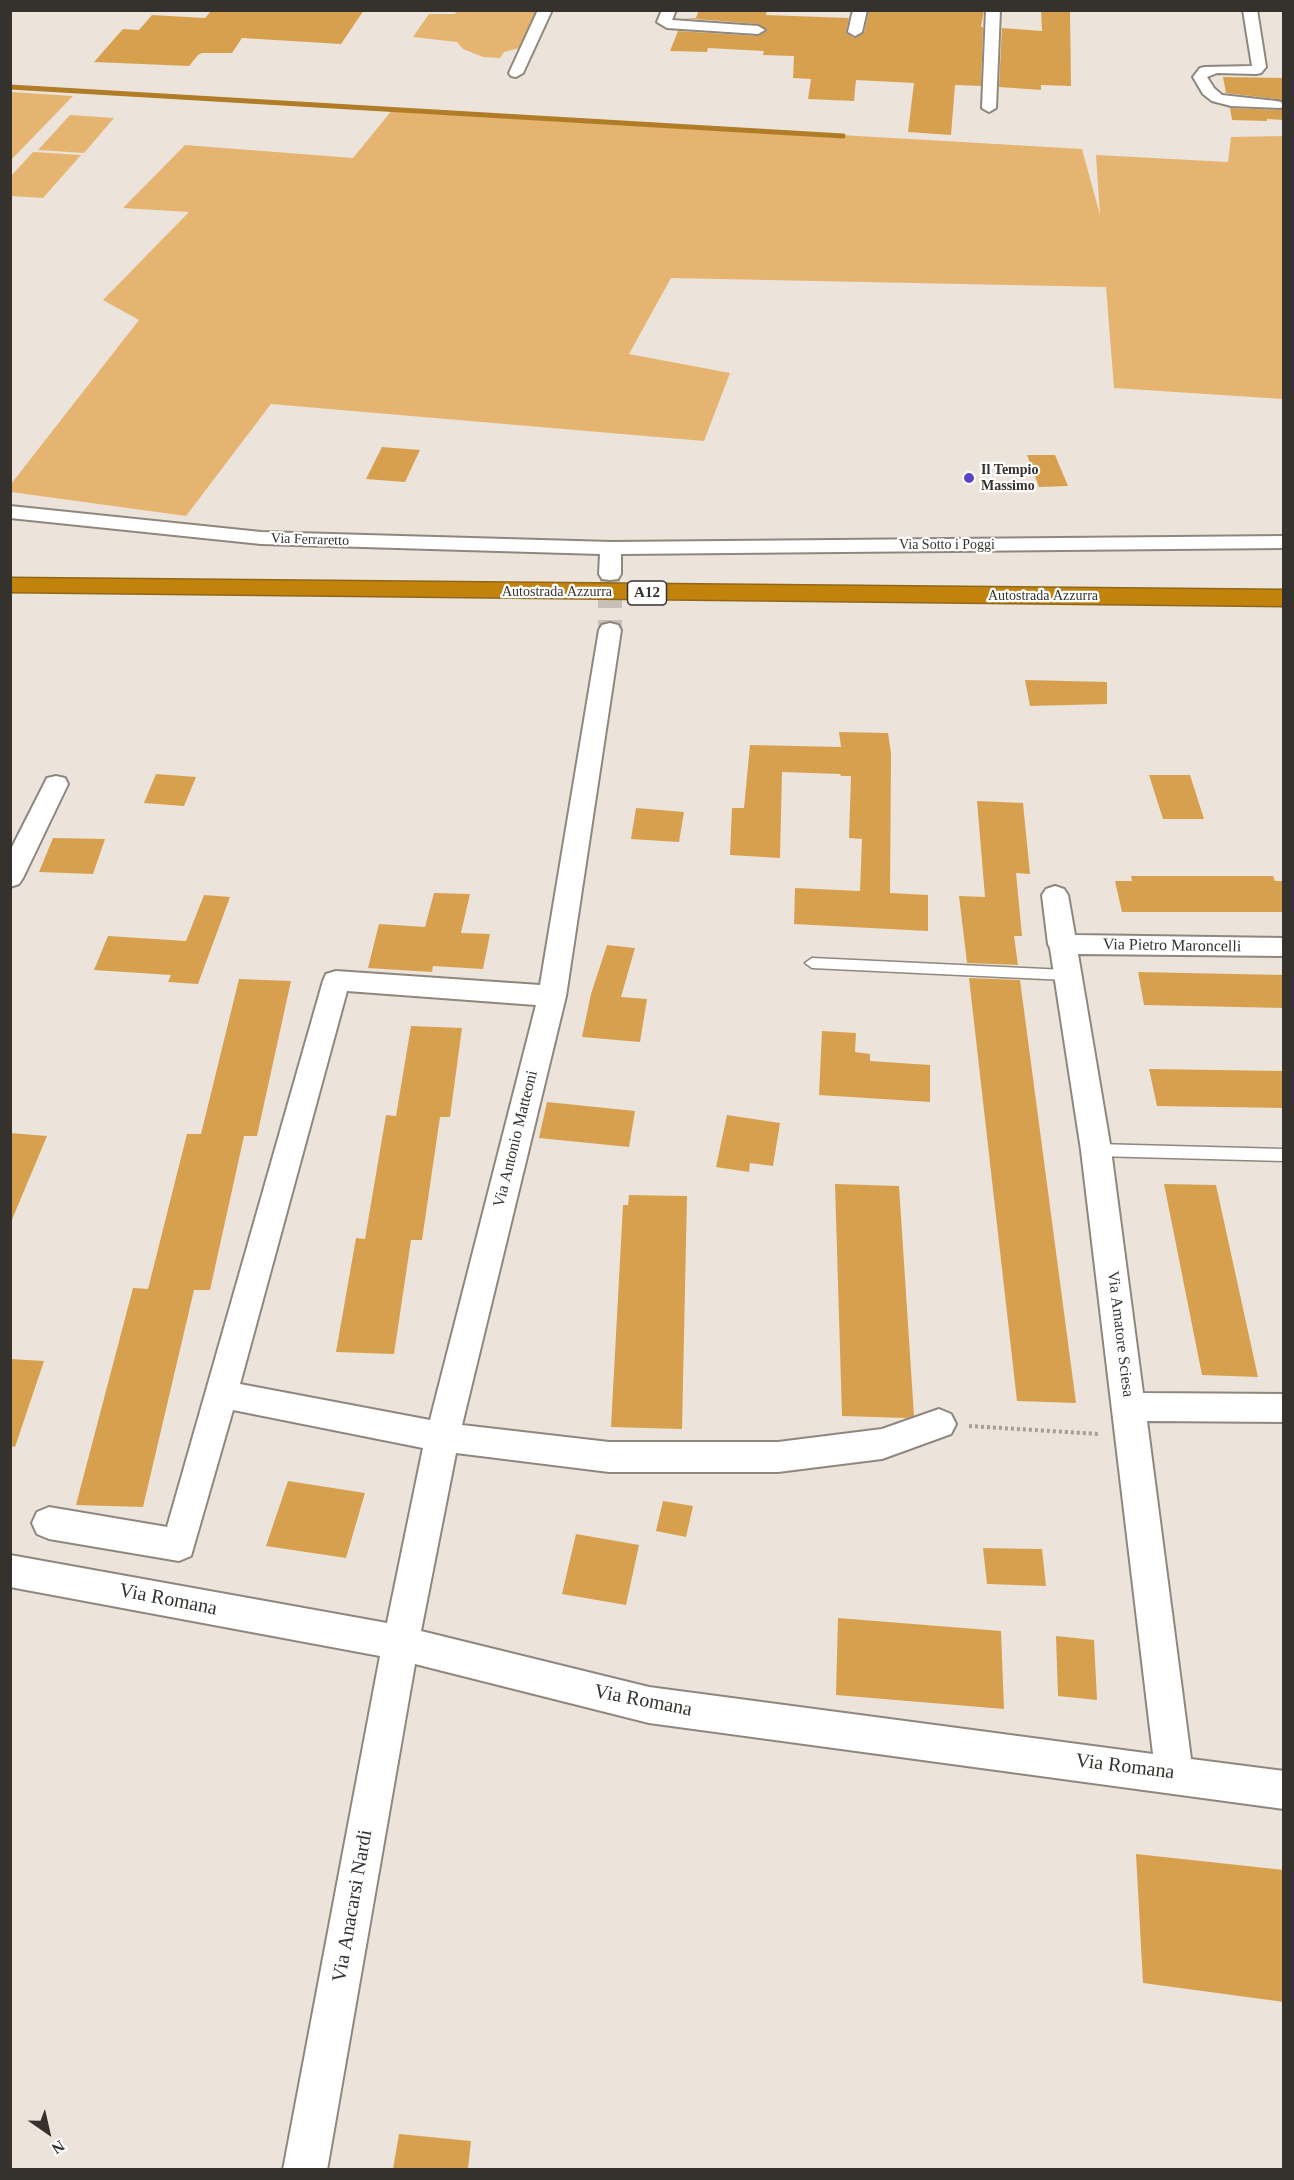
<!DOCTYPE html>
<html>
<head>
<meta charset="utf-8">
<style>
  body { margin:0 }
  #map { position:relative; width:1294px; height:2180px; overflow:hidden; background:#ece4da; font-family:"Times New Roman",serif }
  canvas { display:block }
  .frame { position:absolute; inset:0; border:12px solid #35322e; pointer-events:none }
  .north { position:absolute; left:18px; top:2102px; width:60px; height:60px; -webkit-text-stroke:4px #fff; paint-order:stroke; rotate:146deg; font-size:16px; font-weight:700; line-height:24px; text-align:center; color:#35322e }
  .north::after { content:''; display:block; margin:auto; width:21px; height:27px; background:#35322e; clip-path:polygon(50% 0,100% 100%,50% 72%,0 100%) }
</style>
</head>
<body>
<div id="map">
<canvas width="1294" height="2180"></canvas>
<div class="frame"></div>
<div class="north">N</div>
</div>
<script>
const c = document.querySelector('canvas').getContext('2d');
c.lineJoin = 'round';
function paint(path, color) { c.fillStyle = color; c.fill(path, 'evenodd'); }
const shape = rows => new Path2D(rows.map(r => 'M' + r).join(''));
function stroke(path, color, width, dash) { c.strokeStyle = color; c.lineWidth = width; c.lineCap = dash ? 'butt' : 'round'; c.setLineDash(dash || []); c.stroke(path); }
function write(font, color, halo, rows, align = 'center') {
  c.font = font + ' "Times New Roman",serif'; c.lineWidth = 4.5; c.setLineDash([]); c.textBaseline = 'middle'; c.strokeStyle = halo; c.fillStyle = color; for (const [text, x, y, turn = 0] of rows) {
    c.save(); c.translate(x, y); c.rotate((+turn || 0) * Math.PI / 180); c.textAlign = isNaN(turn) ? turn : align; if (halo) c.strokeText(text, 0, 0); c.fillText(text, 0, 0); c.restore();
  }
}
const green = shape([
  [457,10,538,11,523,47,504,52,500,58,483,57,463,49,457,42,413,37,429,14,455,14],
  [11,92,73,96,11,160,10,92],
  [393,109,1082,149,1100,215,1096,155,1228,162,1231,137,1283,136,1283,399,1114,388,1106,287,671,278,629,354,730,373,704,441,271,404,186,516,11,492,11,484,139,320,103,300,189,212,123,208,185,145,353,158],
  [70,115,114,118,84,153,38,150],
  [33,152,81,155,43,198,11,196,11,176]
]);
const stream = shape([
  [10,87,843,136]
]);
const building = shape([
  [212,10,364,10,341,44,242,38,232,53,202,53,198,55,189,66,94,62,123,29,139,30,152,15,205,18],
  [699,10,767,11,766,15,849,18,846,33,854,38,864,33,869,10,984,10,981,27,983,27,981,86,955,85,951,135,908,132,914,83,856,80,854,101,808,99,811,79,793,78,794,56,763,55,764,51,708,48,707,52,670,51,678,31,758,36,767,31,758,24,683,18,696,18],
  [1041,10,1070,10,1071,86,1041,85,1041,90,999,87,1002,28,1042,31],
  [1223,77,1284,78,1284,102,1276,99,1226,93],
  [1230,108,1281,110,1284,108,1284,120,1267,119,1267,121,1232,120],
  [382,447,420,450,405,482,366,479],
  [1027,455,1055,455,1068,486,1039,487],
  [1025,680,1107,682,1107,704,1030,706],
  [839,732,888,733,891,753,890,893,928,895,928,931,794,924,795,888,860,891,862,839,849,838,851,776,841,776,840,774,782,772,780,858,730,855,732,808,744,808,750,745,841,747],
  [156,774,196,777,184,806,144,803],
  [1149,775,1190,775,1204,819,1163,819],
  [977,801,1023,803,1030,874,1016,873,1022,936,1014,936,1018,965,967,963,959,896,985,897],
  [636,808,684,812,679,842,631,839],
  [53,838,105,839,93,874,39,872],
  [1131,876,1273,876,1275,881,1284,881,1284,912,1122,912,1115,881,1132,881],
  [434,893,470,894,461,933,490,934,483,969,433,966,432,972,368,968,379,924,425,927],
  [204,895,230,897,198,984,168,982,171,975,94,970,108,936,186,941],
  [607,945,635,948,621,997,647,999,640,1042,582,1037,591,994],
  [1138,972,1284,975,1284,1008,1144,1005],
  [969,978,1020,980,1076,1403,1017,1401],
  [239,979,291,981,257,1136,244,1136,210,1290,194,1290,143,1507,76,1505,133,1288,148,1289,187,1134,201,1134],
  [411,1026,462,1028,450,1117,440,1117,422,1240,411,1240,394,1354,336,1352,356,1238,365,1239,386,1115,396,1116],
  [822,1031,856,1033,855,1052,870,1054,870,1061,930,1065,930,1102,819,1095],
  [1149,1069,1284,1071,1284,1108,1157,1106],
  [547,1102,635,1111,629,1147,539,1138],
  [727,1115,780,1123,773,1166,750,1163,749,1172,716,1167],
  [10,1133,47,1136,11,1222,10,1222],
  [835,1184,899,1186,914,1416,907,1418,842,1416],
  [1164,1184,1216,1185,1258,1377,1202,1375],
  [629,1195,687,1196,682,1429,611,1427,623,1205,628,1205],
  [10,1359,44,1361,15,1447,10,1446],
  [288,1481,365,1493,346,1558,266,1546],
  [663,1501,693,1506,686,1537,656,1531],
  [576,1534,639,1545,626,1605,562,1594],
  [983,1548,1042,1549,1046,1586,987,1584],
  [838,1618,1001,1631,1004,1709,836,1695],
  [1056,1636,1094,1640,1097,1700,1058,1696],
  [1136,1854,1284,1870,1284,2002,1143,1983],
  [399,2134,471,2141,468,2169,393,2169]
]);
const streetTunnelFar1 = shape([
  [610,574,610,585]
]);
const streetTunnel = shape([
  [610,584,610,630]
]);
const path = shape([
  [969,1426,1099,1434]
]);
const lane = shape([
  [812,958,1066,970,1073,975,1066,980,812,968,805,963,812,958],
  [1096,1144,1284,1149,1284,1161,1096,1156,1091,1154,1088,1150,1091,1146,1096,1144]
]);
const street = shape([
  [538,10,552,10,523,73,516,77,511,76,509,73,538,10],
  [662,10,676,10,672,20,758,26,765,30,758,34,667,28,657,22,662,10],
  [853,10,867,10,862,32,855,36,848,32,853,10],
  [986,10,1000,10,996,108,989,112,982,108,986,10],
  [1243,10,1257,10,1266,67,1261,73,1256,74,1217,73,1207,77,1214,88,1222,95,1276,101,1281,102,1283,105,1281,108,1231,106,1212,101,1203,94,1193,77,1200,68,1205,67,1252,66,1243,10],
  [10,506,261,532,611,542,1284,536,1284,548,621,554,621,574,618,579,610,580,602,579,599,574,600,554,261,544,10,518,10,506],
  [610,623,618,625,621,630,566,996,462,1425,609,1442,778,1442,882,1429,939,1409,951,1414,956,1424,951,1434,882,1459,778,1472,609,1472,456,1453,421,1631,649,1687,1153,1754,1081,1150,1050,948,1048,944,1042,895,1046,889,1055,886,1064,889,1068,895,1075,935,1284,938,1284,956,1078,954,1111,1150,1143,1393,1284,1394,1284,1422,1147,1421,1191,1759,1284,1771,1284,1809,649,1723,415,1664,327,2170,283,2170,380,1656,10,1587,10,1555,387,1623,423,1448,233,1410,191,1556,179,1561,49,1539,37,1534,32,1523,37,1512,49,1507,167,1527,323,981,326,974,336,971,540,985,599,630,602,625,610,623],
  [347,991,536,1005,430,1420,240,1384,347,991],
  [56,776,65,778,68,784,23,878,19,884,10,887,10,851,44,784,47,778,56,776]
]);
const highway = shape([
  [10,578,1284,590,1284,606,10,592,10,578]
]);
const markers = [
  [969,478,6,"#5a47bf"]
];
const farPoinames = [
  ["Il Tempio",981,470],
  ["Massimo",981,486]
];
const farStreetnames = [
  ["Via Ferraretto",310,540,2],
  ["Via Sotto i Poggi",947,545],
  ["Autostrada Azzurra",557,592],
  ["Autostrada Azzurra",1043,596]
];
const shields = [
  [647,593,39]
];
const shieldNames = [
  ["A12",647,593]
];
const streetNames = [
  ["Via Pietro Maroncelli",1172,946,1],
  ["Via Antonio Matteoni",516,1139,-76],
  ["Via Amatore Sciesa",1120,1334,83]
];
const nearStreetnames = [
  ["Via Romana",168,1600,11],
  ["Via Romana",643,1701,11],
  ["Via Romana",1125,1767,7],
  ["Via Anacarsi Nardi",353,1906,-80]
];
paint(green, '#e5b471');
stroke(stream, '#b17c26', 5);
paint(building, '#d7a04f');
stroke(streetTunnelFar1, '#c7c0b8', 20, [20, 10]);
stroke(streetTunnel, '#c7c0b8', 24, [24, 12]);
stroke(lane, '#8f877e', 3);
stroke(street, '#8f877e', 4);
stroke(highway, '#906718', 3);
stroke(path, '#a49e96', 4, [3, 3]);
paint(lane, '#fff');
paint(street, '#fff');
paint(highway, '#c1830c');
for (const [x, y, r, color] of markers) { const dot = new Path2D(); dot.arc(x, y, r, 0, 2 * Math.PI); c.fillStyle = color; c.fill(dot); stroke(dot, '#fff', 2); }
write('bold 14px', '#35322e', '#fff', farPoinames, 'left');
write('14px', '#35322e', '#fff', farStreetnames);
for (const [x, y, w] of shields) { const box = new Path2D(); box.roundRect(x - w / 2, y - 12, w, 24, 4.5); c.fillStyle = '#fff'; c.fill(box); stroke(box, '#35322e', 1.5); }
write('bold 15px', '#35322e', null, shieldNames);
write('16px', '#35322e', '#fff', streetNames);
write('20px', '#35322e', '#fff', nearStreetnames);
</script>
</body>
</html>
